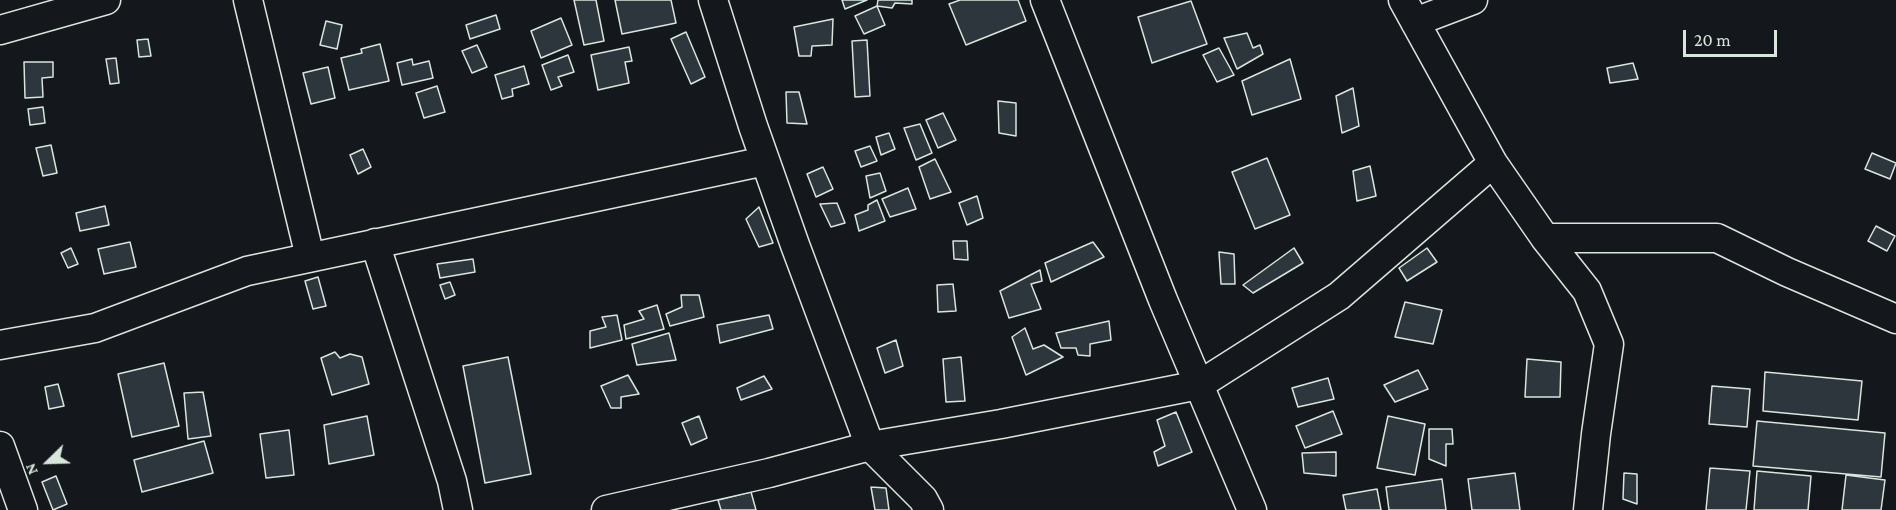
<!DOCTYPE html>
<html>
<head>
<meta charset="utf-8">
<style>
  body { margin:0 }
  #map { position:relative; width:1896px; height:510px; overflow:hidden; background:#14181c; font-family:"Crimson Pro",serif }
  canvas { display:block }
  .north { position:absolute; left:18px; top:432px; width:60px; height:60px; -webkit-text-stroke:4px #14181c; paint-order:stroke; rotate:247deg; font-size:16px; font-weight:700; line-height:24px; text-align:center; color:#d8e6dc }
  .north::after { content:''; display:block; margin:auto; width:21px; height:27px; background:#d8e6dc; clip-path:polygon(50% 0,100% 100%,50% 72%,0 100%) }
  .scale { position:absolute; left:1683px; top:30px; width:94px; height:27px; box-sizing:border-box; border:3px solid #d8e6dc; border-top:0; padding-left:8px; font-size:18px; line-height:21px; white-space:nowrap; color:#d8e6dc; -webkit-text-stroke:4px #14181c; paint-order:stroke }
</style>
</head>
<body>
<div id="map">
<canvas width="1896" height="510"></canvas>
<div class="north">N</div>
<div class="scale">20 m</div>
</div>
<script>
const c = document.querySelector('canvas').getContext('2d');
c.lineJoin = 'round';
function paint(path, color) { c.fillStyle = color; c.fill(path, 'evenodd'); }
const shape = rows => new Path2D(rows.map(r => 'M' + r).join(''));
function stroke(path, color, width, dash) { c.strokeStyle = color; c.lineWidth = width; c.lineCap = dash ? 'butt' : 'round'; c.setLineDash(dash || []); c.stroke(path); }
const building = shape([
  [574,0,596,0,604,41,584,45,574,0],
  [615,0,671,0,676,23,622,34,615,0],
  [842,0,867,0,845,9,842,0],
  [878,0,912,0,912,4,895,3,892,8,877,6,878,0],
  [960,0,1018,0,1026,21,966,45,949,4,960,0],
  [1191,1,1207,44,1152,63,1138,17,1191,1],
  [877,6,885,25,864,34,855,16,877,6],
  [496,15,500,29,470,39,466,25,496,15],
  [561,18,572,45,541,58,531,31,561,18],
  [833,19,832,45,812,46,811,56,799,56,794,27,833,19],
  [326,21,342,25,337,49,320,45,326,21],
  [686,32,705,77,691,84,671,39,686,32],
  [1247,33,1253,48,1260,45,1263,54,1237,69,1224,38,1247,33],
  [148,39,151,56,139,57,137,40,148,39],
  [867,40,870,96,855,97,852,41,867,40],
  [380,44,389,81,349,90,341,58,362,53,361,49,380,44],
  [477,45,487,67,472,73,462,51,477,45],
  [629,47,632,61,625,62,629,83,598,90,591,55,629,47],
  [1219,48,1234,75,1217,82,1203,55,1219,48],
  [568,55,574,72,558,77,562,86,551,90,542,65,568,55],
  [116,58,119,83,110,84,106,59,116,58],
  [412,59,413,65,429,61,433,78,402,85,397,63,412,59],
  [1290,59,1301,99,1252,115,1242,81,1290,59],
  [24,62,53,62,53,77,42,78,43,97,25,98,24,62],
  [1633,63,1638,79,1610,83,1607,68,1633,63],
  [524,66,529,84,512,89,513,96,502,99,495,75,524,66],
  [328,67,335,98,311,104,303,73,328,67],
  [437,86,445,112,424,118,416,93,437,86],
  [1353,88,1359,126,1342,133,1336,96,1353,88],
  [786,92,799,92,807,124,787,123,786,92],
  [998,101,1016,103,1016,136,999,133,998,101],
  [43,107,45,123,30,125,28,109,43,107],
  [943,113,956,140,938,148,926,120,943,113],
  [920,124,932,153,916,160,904,128,920,124],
  [889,133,895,149,881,155,876,137,889,133],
  [51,145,57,173,43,176,36,148,51,145],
  [870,146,877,161,861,167,855,151,870,146],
  [363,149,371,167,358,174,350,155,363,149],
  [1872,153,1896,163,1890,179,1865,169,1872,153],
  [1267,158,1290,215,1255,229,1232,172,1267,158],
  [935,159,951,192,930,199,919,167,935,159],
  [1370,166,1376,196,1357,201,1353,171,1370,166],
  [823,167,833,189,816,197,807,174,823,167],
  [880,173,886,191,870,198,866,176,880,173],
  [908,188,916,209,890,217,882,199,908,188],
  [977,196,983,218,967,225,959,203,977,196],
  [877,200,885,221,859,231,855,215,868,210,868,205,877,200],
  [837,203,845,223,831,227,820,204,837,203],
  [105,206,109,225,80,231,76,213,105,206],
  [759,207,773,243,759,247,746,219,759,207],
  [1876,226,1895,236,1887,251,1868,241,1876,226],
  [953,241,967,241,968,260,954,259,953,241],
  [130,242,136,267,104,274,98,249,130,242],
  [1093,242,1104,257,1051,282,1045,263,1093,242],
  [71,248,78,264,68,268,61,253,71,248],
  [1294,248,1303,263,1253,293,1243,285,1294,248],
  [1427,248,1437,262,1407,281,1399,268,1427,248],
  [1219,252,1234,254,1235,284,1221,284,1219,252],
  [473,259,475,272,440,278,437,264,473,259],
  [1040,270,1042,281,1031,284,1041,309,1009,318,1000,291,1040,270],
  [318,277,326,306,313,309,305,281,318,277],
  [450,282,455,295,445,299,440,285,450,282],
  [953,284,956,311,938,312,937,285,953,284],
  [681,295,699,295,704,317,670,326,666,314,682,307,681,295],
  [1405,302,1442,310,1433,344,1395,337,1405,302],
  [657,305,664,329,626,339,624,325,644,319,639,311,657,305],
  [617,315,622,340,590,348,590,331,606,327,602,317,617,315],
  [769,315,773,329,720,343,717,325,769,315],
  [1109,321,1111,340,1090,344,1090,356,1078,355,1076,348,1061,348,1056,333,1109,321],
  [1025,328,1033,349,1044,345,1063,357,1026,375,1012,337,1025,328],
  [669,333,676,360,637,365,632,344,669,333],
  [896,340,903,366,885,373,877,348,896,340],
  [335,352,340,358,350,354,362,357,369,384,332,395,321,358,335,352],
  [508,357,531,474,485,483,463,366,508,357],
  [961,357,965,401,946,402,943,359,961,357],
  [1527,359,1561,362,1560,397,1525,397,1527,359],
  [164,363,179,426,132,437,118,374,164,363],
  [1418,370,1428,389,1395,402,1384,385,1418,370],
  [1765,372,1862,381,1858,420,1763,411,1765,372],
  [628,375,639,394,621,397,621,408,611,408,601,386,628,375],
  [764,376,772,389,741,400,737,388,764,376],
  [1328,378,1334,399,1298,407,1292,388,1328,378],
  [58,384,64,406,49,409,45,387,58,384],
  [1712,386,1750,389,1747,427,1709,424,1712,386],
  [203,392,211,436,188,439,184,393,203,392],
  [1333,411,1342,434,1305,448,1296,426,1333,411],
  [1176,412,1192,452,1158,466,1154,452,1165,446,1157,420,1176,412],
  [367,416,374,455,329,464,324,425,367,416],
  [699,416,707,438,691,445,682,423,699,416],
  [1388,416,1425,424,1415,475,1377,468,1388,416],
  [1757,421,1885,433,1881,477,1753,466,1757,421],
  [1429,429,1452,429,1453,444,1446,444,1446,466,1429,459,1429,429],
  [289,430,294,475,266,478,260,434,289,430],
  [204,441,213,473,142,492,134,460,204,441],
  [1336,452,1336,476,1304,473,1302,453,1336,452],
  [1710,468,1750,471,1746,510,1706,510,1710,468],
  [1757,471,1811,476,1808,510,1754,510,1757,471],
  [1515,473,1520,510,1472,510,1468,479,1515,473],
  [1624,473,1637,474,1637,504,1623,499,1624,473],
  [1846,475,1885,480,1881,510,1842,510,1846,475],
  [56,476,67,504,53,510,42,482,56,476],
  [1442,479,1446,510,1389,510,1386,487,1442,479],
  [871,487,886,488,889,510,875,510,871,487],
  [1377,489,1381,510,1346,510,1343,495,1377,489],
  [751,492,756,510,721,510,718,500,751,492]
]);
const minor = shape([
  [248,0,310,257],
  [713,0,753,126,795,245,870,446,923,499,929,510],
  [1045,0,1163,300,1252,510],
  [1403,0,1493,163,1545,238,1587,291,1609,344,1596,434,1588,510],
  [1415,22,1473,0],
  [0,30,106,0],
  [1545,238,1717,238,1787,272,1896,319],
  [375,243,452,481,458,510],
  [0,345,95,328,247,271,765,161],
  [0,446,23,510],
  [606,510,769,473,870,446,1001,424,1199,385,1339,296,1493,163]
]);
paint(building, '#2c363c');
stroke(building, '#d8e6dc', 1.5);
stroke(minor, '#d8e6dc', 31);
stroke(minor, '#14181c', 28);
</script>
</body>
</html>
